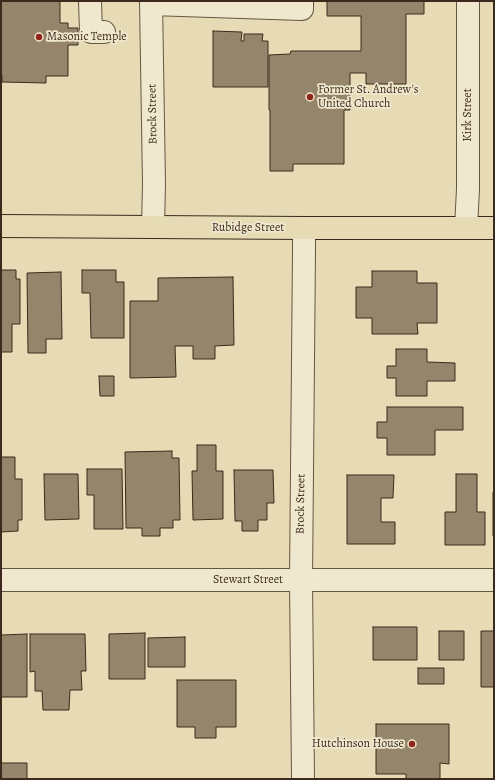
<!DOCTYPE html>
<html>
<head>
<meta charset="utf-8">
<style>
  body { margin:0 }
  #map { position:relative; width:495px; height:780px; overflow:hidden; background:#e6dbb4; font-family:Alegreya,serif }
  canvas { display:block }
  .frame { position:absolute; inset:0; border:2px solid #3d2a1c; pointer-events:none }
</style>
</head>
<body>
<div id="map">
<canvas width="495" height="780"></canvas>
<div class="frame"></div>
</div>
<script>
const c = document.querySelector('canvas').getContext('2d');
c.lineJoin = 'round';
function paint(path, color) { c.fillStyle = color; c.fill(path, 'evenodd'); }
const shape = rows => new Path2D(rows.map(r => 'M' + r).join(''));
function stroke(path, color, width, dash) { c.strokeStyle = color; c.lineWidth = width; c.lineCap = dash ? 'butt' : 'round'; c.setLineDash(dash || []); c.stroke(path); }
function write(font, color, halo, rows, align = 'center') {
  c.font = font + ' Alegreya,serif'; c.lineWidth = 3.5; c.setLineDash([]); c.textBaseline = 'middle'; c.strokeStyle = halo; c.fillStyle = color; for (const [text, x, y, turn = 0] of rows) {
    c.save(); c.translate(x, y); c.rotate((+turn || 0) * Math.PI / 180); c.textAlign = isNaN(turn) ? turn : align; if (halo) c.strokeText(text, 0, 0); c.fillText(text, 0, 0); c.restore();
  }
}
const building = shape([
  [1,1,60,1,60,23,68,23,68,28,78,28,78,45,68,45,68,76,46,76,46,83,2,82,2,75,1,75,1,1],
  [327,1,424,1,424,14,406,14,406,84,366,84,366,73,350,73,350,110,344,110,344,164,293,164,293,171,270,171,270,110,269,110,269,55,290,54,291,51,361,51,361,16,327,16,327,1],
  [213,31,242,32,241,41,244,41,244,34,263,34,262,41,268,41,268,87,213,87,213,31],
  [1,270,16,270,16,279,20,279,20,324,12,324,12,352,1,352,1,270],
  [82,270,116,270,116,282,124,282,124,338,91,338,90,293,82,293,82,270],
  [372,271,417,271,417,283,437,283,437,323,417,323,418,334,372,334,372,318,356,318,356,287,372,287,372,271],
  [61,272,62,339,46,339,46,353,28,353,27,273,61,272],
  [233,277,234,345,215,346,215,359,193,359,193,346,175,346,176,377,130,378,130,301,158,301,158,278,233,277],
  [396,349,427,349,427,362,455,363,455,381,427,381,427,396,396,396,396,378,387,378,387,366,396,366,396,349],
  [99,376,114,376,114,396,100,396,99,376],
  [387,407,463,407,463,430,435,430,435,455,387,455,387,438,377,438,377,422,387,422,387,407],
  [197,445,216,445,216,471,223,471,223,519,193,520,192,471,197,471,197,445],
  [172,451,172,458,179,458,180,520,173,520,173,528,160,528,160,536,142,536,142,528,126,528,125,452,172,451],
  [1,457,15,457,15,479,22,479,22,520,18,520,18,531,1,532,1,457],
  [87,469,122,469,123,529,94,529,94,495,87,495,87,469],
  [234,470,273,470,274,503,267,503,267,520,258,520,258,531,242,531,242,521,235,521,234,470],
  [44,474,78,474,79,519,45,520,44,474],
  [456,474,477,474,477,512,485,512,485,545,445,545,445,512,456,512,456,474],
  [347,475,394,475,393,498,381,498,381,522,395,522,395,544,347,544,347,475],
  [493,493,494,493,494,536,493,536,493,493],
  [494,621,494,687,481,687,481,631,494,631,494,621],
  [373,627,417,627,417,660,373,660,373,627],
  [439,631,464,631,464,660,439,660,439,631],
  [145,633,145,679,109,679,109,634,145,633],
  [27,634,27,697,1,697,1,701,1,635,27,634],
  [30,634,85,634,86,671,81,671,82,690,70,690,69,710,43,710,42,691,35,691,35,671,30,672,30,634],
  [185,637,185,667,148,667,148,638,185,637],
  [418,668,444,668,444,684,418,684,418,668],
  [177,680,236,680,236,727,216,727,216,738,195,738,195,727,177,727,177,680],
  [376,724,449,724,449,764,440,763,440,779,406,779,406,774,376,774,376,724],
  [1,763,27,763,27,779,1,779,1,763]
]);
const minor = shape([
  [90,1,91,32,104,32],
  [151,1,154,184,153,227],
  [151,4,302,9,302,1],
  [466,228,468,189,468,1],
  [1,580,494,580],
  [303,779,301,580,304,251,304,228]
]);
const major = shape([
  [1,226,304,228,494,228]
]);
const markers = [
  [39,37,4,"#8f2418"],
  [310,97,4,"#8f2418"],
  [412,744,4,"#8f2418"]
];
const poiNames = [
  ["Masonic Temple",47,37],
  ["Former St. Andrew's",318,90],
  ["United Church",318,104],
  ["Hutchinson House",404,744,"right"]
];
const streetNames = [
  ["Brock Street",153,114,-91],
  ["Kirk Street",468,115,-90],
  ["Rubidge Street",248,228],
  ["Brock Street",301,504,-89],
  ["Stewart Street",248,580]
];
paint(building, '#95866b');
stroke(building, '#3d2a1c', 1);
stroke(minor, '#675642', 24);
stroke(major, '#3d2a1c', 24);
stroke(minor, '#efe8ce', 22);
stroke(major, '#e6dbb4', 22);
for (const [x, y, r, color] of markers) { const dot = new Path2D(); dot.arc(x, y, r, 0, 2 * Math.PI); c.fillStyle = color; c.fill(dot); stroke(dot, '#efe8ce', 1.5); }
write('12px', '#3d2a1c', '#efe8ce', poiNames, 'left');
write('12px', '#3d2a1c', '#efe8ce', streetNames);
</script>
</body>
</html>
